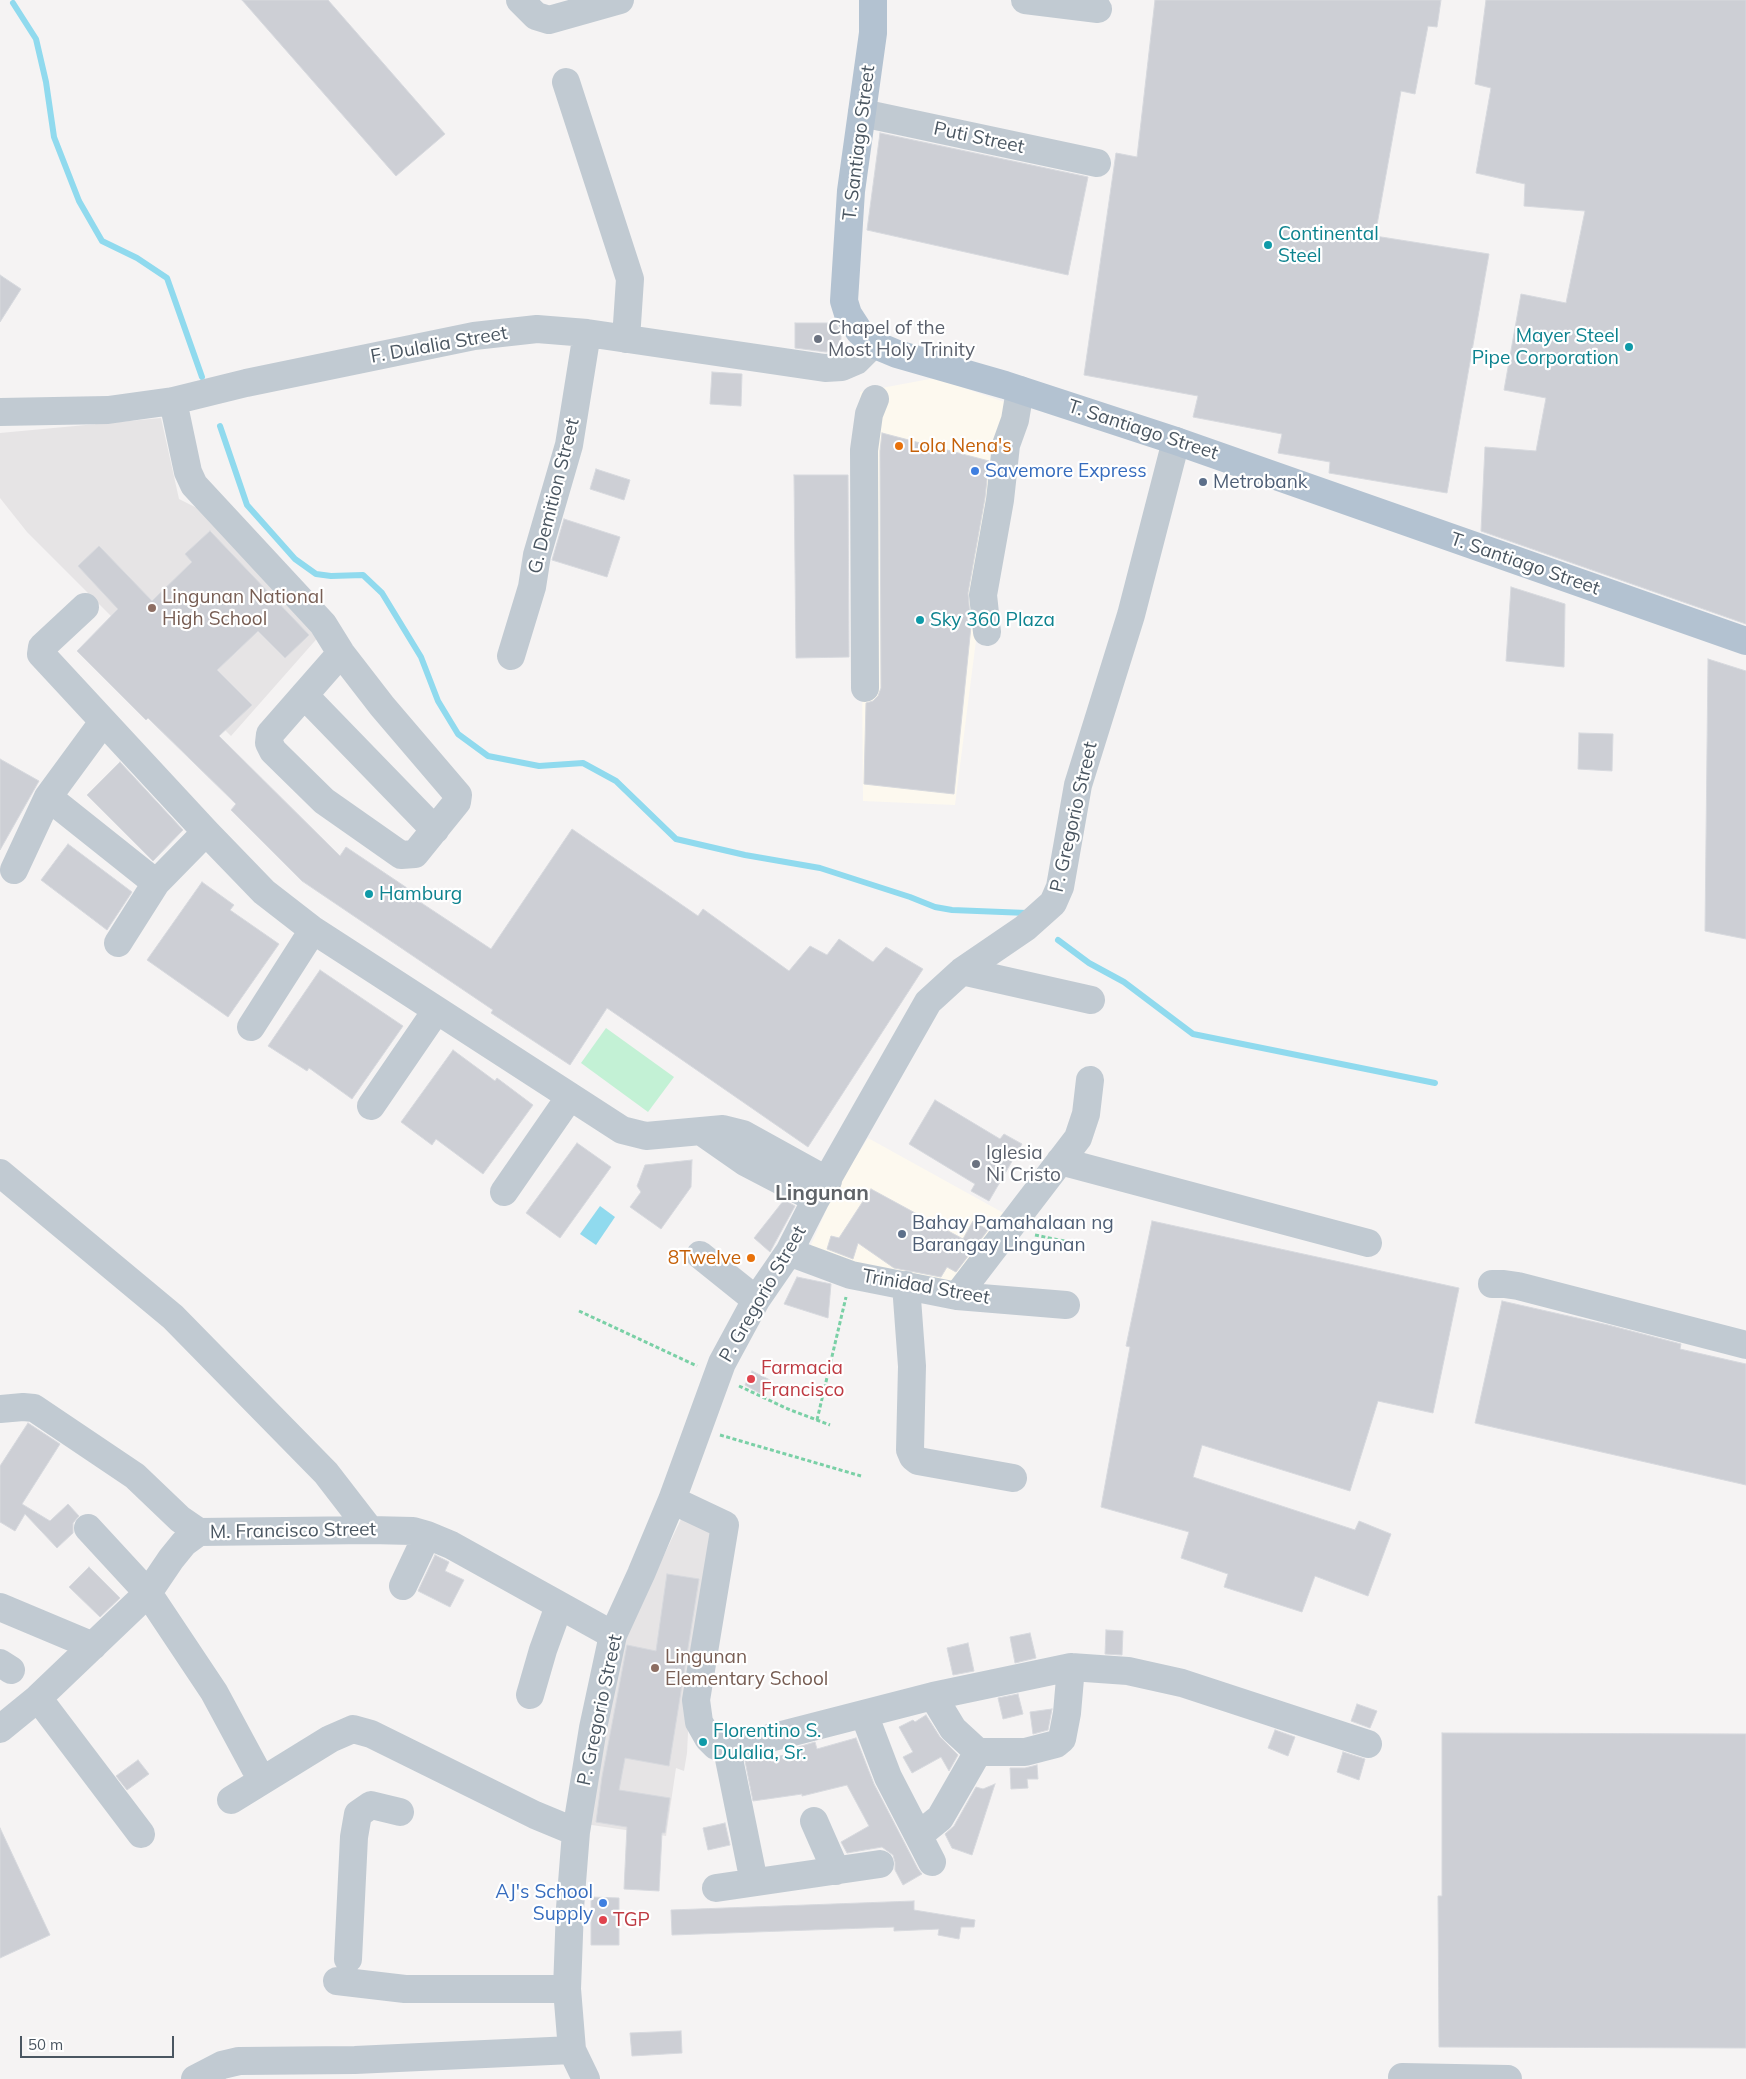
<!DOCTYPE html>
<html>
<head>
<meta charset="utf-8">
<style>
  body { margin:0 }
  #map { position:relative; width:1746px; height:2079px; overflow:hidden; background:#f5f3f3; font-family:Mulish,sans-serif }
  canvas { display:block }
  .scale { position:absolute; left:20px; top:2036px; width:154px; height:22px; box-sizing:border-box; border:2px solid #4a5661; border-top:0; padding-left:6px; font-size:15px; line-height:18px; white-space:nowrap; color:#4a5661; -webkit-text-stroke:4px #fff; paint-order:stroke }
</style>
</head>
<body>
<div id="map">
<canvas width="1746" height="2079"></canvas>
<div class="scale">50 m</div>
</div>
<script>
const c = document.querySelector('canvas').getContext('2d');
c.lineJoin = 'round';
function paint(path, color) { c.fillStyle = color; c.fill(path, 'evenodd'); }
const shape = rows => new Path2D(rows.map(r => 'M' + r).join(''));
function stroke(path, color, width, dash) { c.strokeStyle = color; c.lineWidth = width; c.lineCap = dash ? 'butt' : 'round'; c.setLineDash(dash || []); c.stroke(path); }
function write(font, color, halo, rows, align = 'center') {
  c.font = font + ' Mulish,sans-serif'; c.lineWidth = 4.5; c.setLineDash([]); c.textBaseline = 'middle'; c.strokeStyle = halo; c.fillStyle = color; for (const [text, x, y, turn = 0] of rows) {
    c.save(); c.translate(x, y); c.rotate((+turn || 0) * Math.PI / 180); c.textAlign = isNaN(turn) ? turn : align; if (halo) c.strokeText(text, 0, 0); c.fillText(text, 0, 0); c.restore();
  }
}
const commercial = shape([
  [935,378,1010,404,985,570,955,805,863,801,860,392],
  [868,1138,1009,1216,956,1290,807,1254,835,1190]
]);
const education = shape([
  [161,418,179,499,201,510,321,634,231,736,27,532,0,498,0,433],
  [683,1515,714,1533,690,1692,687,1753,684,1771,676,1768,666,1836,585,1824,622,1644]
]);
const green = shape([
  [606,1028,674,1077,648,1112,581,1063]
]);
const water = shape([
  [600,1206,615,1217,596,1245,580,1234]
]);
const stream = shape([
  [13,3,36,39,46,82,54,137,79,201,102,241,137,258,167,278,202,377],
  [220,426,247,505,295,559,316,574,331,576,363,575,382,593,421,657,438,701,458,734,488,756,539,766,583,763,616,781,676,839,745,855,820,868,910,897,935,907,952,910,1027,913],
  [1058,940,1089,963,1124,982,1193,1034,1435,1083]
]);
const building = shape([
  [242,0,328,0,445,134,396,176,242,0],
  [1155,0,1441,0,1437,27,1428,26,1415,94,1401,91,1375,236,1489,254,1447,493,1329,473,1330,462,1278,453,1282,434,1193,417,1198,396,1084,375,1116,153,1137,157,1155,0],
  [1486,0,1746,0,1746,624,1481,531,1485,447,1536,451,1546,398,1504,390,1521,294,1566,303,1585,211,1524,206,1525,184,1476,173,1491,88,1475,84,1486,0],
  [880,133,1088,177,1068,275,867,230,880,133],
  [0,275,21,289,0,322,0,275],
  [795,323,835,323,841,332,841,350,826,352,795,348,795,323],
  [712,372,742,374,741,406,710,404,712,372],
  [882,433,989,461,985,498,968,593,971,626,954,794,864,784,866,703,873,701,878,696,881,688,880,451,882,433],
  [596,469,630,480,624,500,590,489,596,469],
  [794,475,848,475,849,657,796,658,794,475],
  [564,519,620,537,607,577,552,560,564,519],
  [210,531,309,635,285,658,258,631,217,670,252,705,219,736,340,856,346,847,422,898,420,902,491,949,572,829,698,916,703,909,789,971,810,946,827,955,839,939,873,962,886,947,923,969,808,1147,607,1008,570,1065,491,1013,493,1010,302,881,231,810,236,804,148,718,146,720,77,651,118,609,78,566,99,546,152,601,192,562,185,554,210,531],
  [1511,587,1565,604,1564,667,1506,661,1511,587],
  [1708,659,1746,671,1746,939,1705,931,1708,659],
  [1579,733,1613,734,1612,771,1578,769,1579,733],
  [0,759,39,781,0,850,0,759],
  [120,762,183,830,153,861,87,795,120,762],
  [68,844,132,892,107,930,41,880,68,844],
  [202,882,234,905,230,910,279,944,228,1017,147,960,202,882],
  [320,970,403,1026,352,1099,309,1068,307,1071,268,1046,320,970],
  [453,1050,495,1081,497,1078,533,1105,483,1174,436,1139,432,1145,401,1122,453,1050],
  [935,1100,1000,1139,1004,1134,1022,1144,989,1201,971,1191,975,1184,909,1144,935,1100],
  [577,1143,611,1167,560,1238,526,1213,577,1143],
  [692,1160,691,1187,661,1229,630,1207,641,1192,637,1186,645,1165,692,1160],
  [871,1189,963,1239,973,1221,988,1230,956,1272,947,1267,941,1277,894,1268,858,1243,853,1259,827,1249,831,1236,839,1238,871,1189],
  [784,1200,795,1206,770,1252,754,1238,784,1200],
  [1152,1221,1459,1288,1433,1413,1378,1401,1350,1491,1202,1445,1193,1477,1355,1530,1359,1521,1391,1534,1368,1596,1315,1576,1302,1612,1224,1587,1228,1574,1181,1558,1189,1532,1101,1507,1130,1347,1126,1346,1152,1221],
  [797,1277,831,1284,828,1318,784,1304,797,1277],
  [1502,1301,1608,1325,1681,1344,1680,1349,1746,1364,1746,1485,1475,1423,1502,1301],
  [752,1371,770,1380,763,1395,745,1385,752,1371],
  [28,1423,60,1444,22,1504,50,1521,68,1504,79,1516,73,1523,73,1533,57,1548,25,1514,15,1531,0,1522,0,1466,28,1423],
  [435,1555,449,1562,445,1571,464,1580,450,1607,418,1591,435,1555],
  [89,1567,120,1598,100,1617,69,1587,89,1567],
  [667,1574,699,1579,669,1766,625,1758,619,1790,670,1798,665,1833,662,1833,659,1891,624,1889,627,1827,596,1822,602,1777,627,1645,656,1651,667,1574],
  [1106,1630,1123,1631,1122,1655,1105,1654,1106,1630],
  [1030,1633,1036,1658,1015,1663,1010,1637,1030,1633],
  [968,1643,974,1671,953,1675,947,1648,968,1643],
  [1018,1694,1023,1714,1003,1719,998,1698,1018,1694],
  [1357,1704,1377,1711,1370,1728,1351,1721,1357,1704],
  [1052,1709,1048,1730,1033,1734,1030,1712,1052,1709],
  [926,1715,940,1737,958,1755,949,1771,941,1757,912,1773,903,1757,913,1752,899,1727,913,1720,915,1722,926,1715],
  [1275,1730,1295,1737,1288,1756,1268,1748,1275,1730],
  [1442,1733,1746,1734,1746,2048,1439,2047,1438,1896,1442,1896,1442,1733],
  [856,1738,874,1784,918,1869,922,1874,903,1885,895,1870,895,1862,893,1855,886,1850,882,1847,847,1853,841,1842,869,1826,847,1785,802,1796,802,1794,753,1801,745,1761,792,1754,791,1749,815,1742,817,1749,856,1738],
  [1343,1752,1365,1759,1359,1780,1337,1772,1343,1752],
  [138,1760,149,1774,127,1790,116,1776,138,1760],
  [1037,1765,1038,1779,1027,1779,1028,1788,1011,1789,1010,1768,1025,1768,1037,1765],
  [995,1784,972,1855,952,1848,945,1834,954,1826,976,1787,983,1789,995,1784],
  [725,1823,730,1845,708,1850,703,1828,725,1823],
  [0,1828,50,1935,0,1958,0,1828],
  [591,1897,619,1898,619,1945,591,1945,591,1897],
  [914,1901,914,1910,975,1920,974,1927,961,1927,959,1939,938,1935,939,1929,894,1931,894,1927,672,1935,671,1910,914,1901],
  [681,2031,682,2053,632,2056,630,2033,681,2031]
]);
const path = shape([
  [1035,1235,1079,1244],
  [579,1311,697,1366],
  [739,1386,788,1409,830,1425],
  [817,1420,846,1297],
  [720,1435,861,1476]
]);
const minor = shape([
  [520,0,536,16,549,20,620,0],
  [1025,0,1098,9],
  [566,82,630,279,626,339],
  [862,113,1097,163],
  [173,401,188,472,194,485,323,624,341,653,382,706,458,795,457,802,415,854,401,855,324,801,273,751,269,743,270,734,341,653],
  [0,412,108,410,173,401,246,383,474,336,537,329,587,333,825,368,842,367,856,361,873,344],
  [85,607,42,647,41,654,206,832,264,892,313,930,622,1130,646,1136,723,1129,743,1134,828,1181],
  [987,632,983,595,1000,500,1006,445,1015,420,1020,390],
  [511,656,532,587,537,555,569,445,587,333],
  [865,688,864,450,869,414,875,399],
  [304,695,435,830],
  [48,797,156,883],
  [14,870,48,797,103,722],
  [118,943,156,883,206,832],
  [962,971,1091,1000],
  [251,1027,313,930],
  [371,1106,436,1011],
  [702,1132,745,1162,816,1199],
  [1060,1161,1368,1243],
  [0,1173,173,1317,326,1473,370,1530],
  [504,1192,569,1098],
  [789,1252,851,1275,957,1296,1066,1305],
  [700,1255,756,1300],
  [1492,1284,1504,1284,1518,1286,1746,1345],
  [906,1285,912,1366,910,1450,913,1457,918,1461,1013,1478],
  [957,1296,1078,1138,1086,1114,1090,1080],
  [0,1409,23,1407,34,1408,135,1476,180,1519,199,1532],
  [672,1500,725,1525,696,1700,699,1722,708,1738,716,1746,727,1749,933,1696,1071,1667,1128,1671,1182,1683,1368,1744],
  [88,1528,148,1593,214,1692,255,1768],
  [403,1586,427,1535],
  [0,1607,93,1646],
  [0,1663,11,1670],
  [530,1695,543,1650,559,1606],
  [933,1696,953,1729,978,1752,1025,1752,1056,1744,1062,1739,1067,1713,1071,1667],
  [38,1698,141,1834],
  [864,1714,888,1777,932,1862],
  [0,1729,38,1698,148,1593,171,1559,184,1543,199,1532,370,1530,413,1531,427,1535,451,1545,613,1635],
  [727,1749,754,1882],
  [231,1800,330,1739,353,1729,371,1734,535,1815,576,1832],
  [814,1821,836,1871],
  [919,1835,940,1818,978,1752],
  [716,1888,880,1864],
  [348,1959,354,1837,358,1814,371,1805,400,1812],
  [337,1981,405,1989,567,1989],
  [1402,2077,1508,2079],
  [195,2079,222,2065,239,2061,355,2060,572,2050],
  [586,2079,572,2050,567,1989,570,1908,576,1832,593,1728,613,1635,641,1574,672,1500,722,1363,756,1300,789,1252,816,1199,928,1002,962,971,1025,928,1053,903,1060,887,1078,785,1131,615,1176,441]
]);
const major = shape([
  [873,0,873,33,851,191,844,301,848,314,859,331,873,344,897,354,1005,385,1176,441,1746,641]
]);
const markers = [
  [1268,245,5,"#0f9aa8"],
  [818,339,5,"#6b7280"],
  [1629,347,5,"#0f9aa8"],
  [899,446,5,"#e8710a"],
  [975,471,5,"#3f7fe0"],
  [1203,482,5,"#5c6f8a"],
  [152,608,5,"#8d6e63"],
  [920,620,5,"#0f9aa8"],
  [369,894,5,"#0f9aa8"],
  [976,1164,5,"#6b7280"],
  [902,1234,5,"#5c6f8a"],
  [751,1258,5,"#e8710a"],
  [751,1379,5,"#e0444e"],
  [655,1668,5,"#8d6e63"],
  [703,1742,5,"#0f9aa8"],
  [603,1903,5,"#3f7fe0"],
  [603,1920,5,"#e0444e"]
];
const streetNames = [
  ["Puti Street",979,138,12],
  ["T. Santiago Street",859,143,-83],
  ["F. Dulalia Street",439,345,-10],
  ["T. Santiago Street",1143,430,18],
  ["G. Demition Street",554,496,-76],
  ["T. Santiago Street",1525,564,19],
  ["P. Gregorio Street",1074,817,-77],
  ["Trinidad Street",926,1287,10],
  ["P. Gregorio Street",763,1294,-60],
  ["M. Francisco Street",293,1531,-1],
  ["P. Gregorio Street",600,1710,-78]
];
const cultureNames = [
  ["Continental",1278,234],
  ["Steel",1278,256],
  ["Mayer Steel",1619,336,"right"],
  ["Pipe Corporation",1619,358,"right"],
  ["Sky 360 Plaza",930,620],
  ["Hamburg",379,894],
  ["Florentino S.",713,1731],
  ["Dulalia, Sr.",713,1753]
];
const worshipNames = [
  ["Chapel of the",828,328],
  ["Most Holy Trinity",828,350],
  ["Iglesia",986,1153],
  ["Ni Cristo",986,1175]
];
const foodNames = [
  ["Lola Nena's",909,446],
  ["8Twelve",741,1258,"right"]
];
const shopNames = [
  ["Savemore Express",985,471],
  ["AJ's School",593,1892,"right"],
  ["Supply",593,1914,"right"]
];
const serviceNames = [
  ["Metrobank",1213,482],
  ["Bahay Pamahalaan ng",912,1223],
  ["Barangay Lingunan",912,1245]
];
const educationNames = [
  ["Lingunan National",162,597],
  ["High School",162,619],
  ["Lingunan",665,1657],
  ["Elementary School",665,1679]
];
const healthNames = [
  ["Farmacia",761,1368],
  ["Francisco",761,1390],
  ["TGP",613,1920]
];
const quarterNames = [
  ["Lingunan",822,1194]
];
paint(commercial, '#fdf9ef');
paint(education, '#e6e4e5');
paint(green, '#c3f1d5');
paint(water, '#90daee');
stroke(stream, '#90daee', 6);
paint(building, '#cdcfd5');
stroke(building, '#d7d9de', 1);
stroke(path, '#7ad0a6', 3, [4, 2.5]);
stroke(minor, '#c1cad2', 28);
stroke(major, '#b3c2d1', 28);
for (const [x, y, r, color] of markers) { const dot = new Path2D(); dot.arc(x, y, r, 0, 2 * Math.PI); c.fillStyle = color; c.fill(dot); stroke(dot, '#fff', 2); }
write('19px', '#4a5661', '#fff', streetNames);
write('19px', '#0d838f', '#fff', cultureNames, 'left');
write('19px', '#5b616d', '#fff', worshipNames, 'left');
write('19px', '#c56008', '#fff', foodNames, 'left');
write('19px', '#366cbe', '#fff', shopNames, 'left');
write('19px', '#4e5e75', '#fff', serviceNames, 'left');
write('19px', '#785e54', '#fff', educationNames, 'left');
write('19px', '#be3a42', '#fff', healthNames, 'left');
write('bold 21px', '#5f6368', '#fff', quarterNames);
</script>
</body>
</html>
